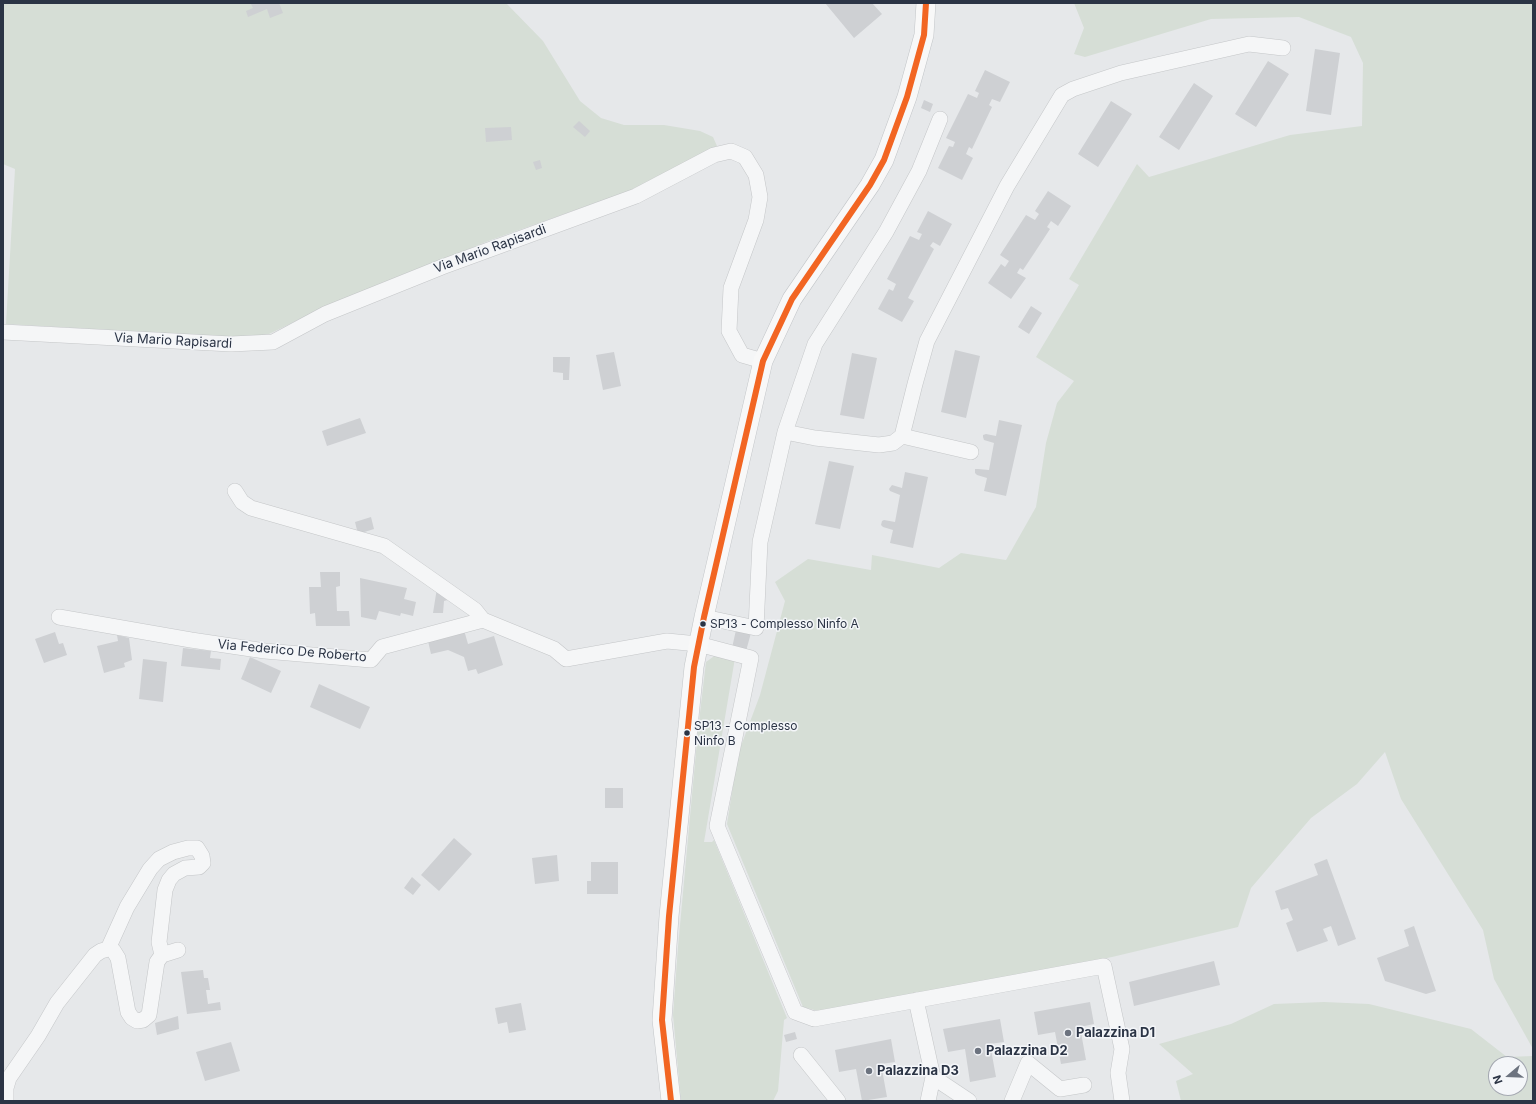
<!DOCTYPE html>
<html>
<head>
<meta charset="utf-8">
<style>
  body { margin:0 }
  #map { position:relative; width:1536px; height:1104px; overflow:hidden; background:#e6e8ea; font-family:Inter,sans-serif }
  canvas { display:block }
  .frame { position:absolute; inset:0; border:4px solid #2b3445; pointer-events:none }
  .north { position:absolute; left:1488px; top:1056px; width:40px; height:40px; box-sizing:border-box; background:#f4f6f9; border:1px solid #a4a8b1; border-radius:50%; rotate:251deg; font-size:11px; font-weight:700; line-height:16px; text-align:center; color:#2b3445 }
  .north::after { content:''; display:block; margin:auto; width:14px; height:18px; background:#6c737f; clip-path:polygon(50% 0,100% 100%,50% 72%,0 100%) }
</style>
</head>
<body>
<div id="map">
<canvas width="1536" height="1104"></canvas>
<div class="frame"></div>
<div class="north">N</div>
</div>
<script>
const c = document.querySelector('canvas').getContext('2d');
c.lineJoin = 'round';
function paint(path, color) { c.fillStyle = color; c.fill(path, 'evenodd'); }
const shape = rows => new Path2D(rows.map(r => 'M' + r).join(''));
function stroke(path, color, width, dash) { c.strokeStyle = color; c.lineWidth = width; c.lineCap = dash ? 'butt' : 'round'; c.setLineDash(dash || []); c.stroke(path); }
function write(font, color, halo, rows, align = 'center') {
  c.font = font + ' Inter,sans-serif'; c.lineWidth = 3; c.setLineDash([]); c.textBaseline = 'middle'; c.strokeStyle = halo; c.fillStyle = color; for (const [text, x, y, turn = 0] of rows) {
    c.save(); c.translate(x, y); c.rotate((+turn || 0) * Math.PI / 180); c.textAlign = isNaN(turn) ? turn : align; if (halo) c.strokeText(text, 0, 0); c.fillText(text, 0, 0); c.restore();
  }
}
const green = shape([
  [4,3,506,3,543,41,580,101,601,118,624,125,664,125,700,131,713,137,717,146,629,191,491,240,321,309,269,334,249,338,6,324,15,169,3,164],
  [1074,3,1533,3,1533,1049,1494,979,1483,930,1401,799,1385,752,1357,784,1311,818,1251,888,1238,927,1112,957,1018,976,818,1011,803,1007,727,824,738,754,760,695,785,601,775,582,808,559,871,570,872,555,939,568,961,553,1006,560,1036,507,1046,443,1057,403,1074,381,1036,357,1079,285,1069,279,1137,164,1149,177,1290,135,1362,126,1363,63,1351,37,1299,17,1211,19,1085,57,1074,54,1084,28],
  [717,654,735,658,704,842,712,842,714,840,787,1018,784,1020,778,1091,773,1101,681,1101,673,1015,678,947,698,730,706,662],
  [1324,1002,1369,1004,1471,1029,1507,1057,1533,1056,1533,1101,1181,1101,1176,1081,1193,1074,1159,1044,1231,1024,1274,1004],
  [1496,1064,1520,1064,1520,1088,1496,1088]
]);
const building = shape([
  [255,3,279,3,283,13,270,18,267,9,248,17,246,11,253,8,251,4],
  [825,3,872,3,882,14,854,38],
  [1315,49,1340,53,1331,115,1306,111],
  [1268,61,1289,74,1256,127,1235,114],
  [985,70,1010,82,1000,102,992,99,989,105,992,107,981,130,972,149,969,147,966,154,973,158,962,180,938,168,949,146,953,147,955,142,946,138,968,94,977,98,979,93,975,91],
  [1194,83,1213,96,1179,150,1159,137],
  [924,100,933,104,930,112,921,108],
  [1111,101,1132,114,1098,167,1078,154],
  [579,121,590,131,585,137,573,127],
  [511,127,512,140,486,142,485,128],
  [540,160,542,168,536,170,533,162],
  [1048,191,1071,206,1058,226,1051,221,1047,227,1050,229,1035,252,1023,270,1020,268,1017,273,1026,278,1011,299,988,283,1001,264,1005,267,1009,261,1000,255,1026,215,1035,220,1039,214,1035,211],
  [928,211,952,224,940,246,933,242,930,246,934,249,908,298,914,301,902,322,878,309,889,289,893,291,896,284,887,279,910,236,919,240,922,234,917,232],
  [1031,306,1042,313,1029,334,1018,327],
  [955,350,980,356,966,418,941,412],
  [614,352,621,386,603,390,596,355],
  [852,353,877,358,864,419,840,415],
  [553,357,570,357,569,380,563,380,563,373,553,372],
  [360,418,366,433,327,446,322,431],
  [999,420,1022,425,1006,496,984,491,987,478,977,475,975,473,975,469,978,469,989,470,994,443,984,440,983,437,983,435,986,434,996,436],
  [829,461,854,466,840,529,815,524],
  [905,472,928,477,913,548,890,543,893,530,883,527,881,525,882,521,884,520,895,522,900,495,890,491,889,489,892,485,902,488],
  [371,517,374,529,358,534,355,522],
  [320,572,340,572,340,586,336,587,337,611,349,611,350,626,316,626,315,613,310,614,309,587,321,587],
  [360,578,407,588,404,599,416,602,413,616,401,613,400,616,379,611,376,620,361,617],
  [437,588,451,599,444,601,443,613,433,613],
  [464,630,468,644,494,636,503,665,478,674,476,669,468,671,464,657,448,650,431,654,428,641],
  [736,630,751,633,746,651,732,648],
  [55,632,59,644,63,643,67,655,44,663,35,639],
  [117,635,129,638,132,660,124,663,125,667,104,673,97,646,118,641],
  [183,648,211,651,210,658,221,659,220,670,181,666],
  [250,657,281,671,271,693,241,679],
  [143,659,167,662,163,702,139,699],
  [319,684,370,707,360,729,310,707],
  [605,788,623,788,623,808,605,808],
  [454,838,472,854,439,891,421,875],
  [557,855,559,881,535,884,532,858],
  [1327,859,1356,939,1338,946,1331,926,1323,929,1328,941,1297,952,1286,923,1293,920,1288,908,1281,910,1275,891,1318,875,1314,864],
  [591,862,618,862,618,894,587,894,587,881,591,881],
  [412,877,421,885,413,895,404,888],
  [1414,926,1436,991,1426,994,1385,981,1377,958,1409,946,1404,930],
  [1214,961,1220,985,1134,1006,1129,982],
  [203,970,204,978,208,978,210,990,206,990,208,1004,220,1002,221,1010,187,1014,181,972],
  [1090,1002,1094,1024,1080,1027,1086,1060,1061,1064,1055,1032,1038,1035,1034,1012],
  [521,1003,526,1030,509,1033,507,1022,498,1024,495,1008],
  [178,1016,179,1029,157,1035,155,1023],
  [1000,1019,1004,1042,990,1044,996,1077,970,1082,965,1049,948,1052,943,1029],
  [795,1032,797,1039,786,1042,784,1035],
  [891,1039,895,1062,881,1064,887,1097,862,1101,856,1069,839,1072,835,1050],
  [231,1042,240,1071,205,1081,196,1052]
]);
const minor = shape([
  [3,332,231,344,273,342,325,314,442,267,636,196,714,155,731,151,745,157,756,175,760,197,756,220,731,288,729,331,742,355,763,361],
  [785,432,815,438,879,445,893,443,902,436,915,384,927,341,1007,186,1062,95,1073,89,1121,73,1249,44,1283,48],
  [902,436,971,452],
  [235,491,242,502,251,508,384,546,475,610,483,620],
  [59,617,191,640,265,651,371,660,382,647,483,620,554,649,566,659,667,641,698,644,751,658,717,826,795,1012,814,1019,1104,966,1122,1049,1118,1073,1122,1101],
  [704,617,756,628,760,542,785,432,815,344,886,232,919,171,940,119],
  [108,949,127,907,150,869,159,859,173,852,188,848,197,848,202,856,203,863,199,867,185,868,174,874,169,880,165,890,159,942,162,955],
  [916,1000,933,1077,928,1101],
  [801,1055,838,1101],
  [933,1077,969,1101],
  [6,1101,6,1088,9,1078,38,1036,57,1003,95,955,101,951,108,949,113,950,118,958,128,1012,132,1018,137,1021,143,1020,149,1015,157,962,162,955,178,950],
  [1012,1101,1028,1063,1060,1089,1084,1085]
]);
const major = shape([
  [671,1101,662,1020,669,916,694,667,704,617,763,361,792,299,870,185,884,160,907,97,924,35,926,3]
]);
const bus1 = shape([
  [671,1101,662,1020,669,916,694,667,704,617,763,361,792,299,870,185,884,160,907,97,924,35,926,3]
]);
const markers = [
  [703,624,3.5,"#2b3445"],
  [687,733,3.5,"#2b3445"],
  [1068,1033,4,"#6c737f"],
  [978,1051,4,"#6c737f"],
  [869,1071,4,"#6c737f"]
];
const busNames = [
  ["SP13 - Complesso Ninfo A",710,624],
  ["SP13 - Complesso",694,726],
  ["Ninfo B",694,741]
];
const streetNames = [
  ["Via Mario Rapisardi",490,249,-20],
  ["Via Mario Rapisardi",173,341,3],
  ["Via Federico De Roberto",292,651,5]
];
const poiNames = [
  ["Palazzina D1",1076,1033],
  ["Palazzina D2",986,1051],
  ["Palazzina D3",877,1071]
];
paint(green, '#d6ded6');
paint(building, '#ced0d3');
stroke(minor, '#c4c6c8', 16);
stroke(major, '#c2c5c8', 20);
stroke(minor, '#f5f6f7', 15);
stroke(major, '#f8f8f8', 19);
stroke(bus1, '#f26522', 6);
for (const [x, y, r, color] of markers) { const dot = new Path2D(); dot.arc(x, y, r, 0, 2 * Math.PI); c.fillStyle = color; c.fill(dot); stroke(dot, '#f4f6f9', 1.5); }
write('12px', '#2b3445', '#f4f6f9', busNames, 'left');
write('13px', '#2b3445', '#f4f6f9', streetNames);
write('bold 13px', '#2b3445', '#f4f6f9', poiNames, 'left');
</script>
</body>
</html>
